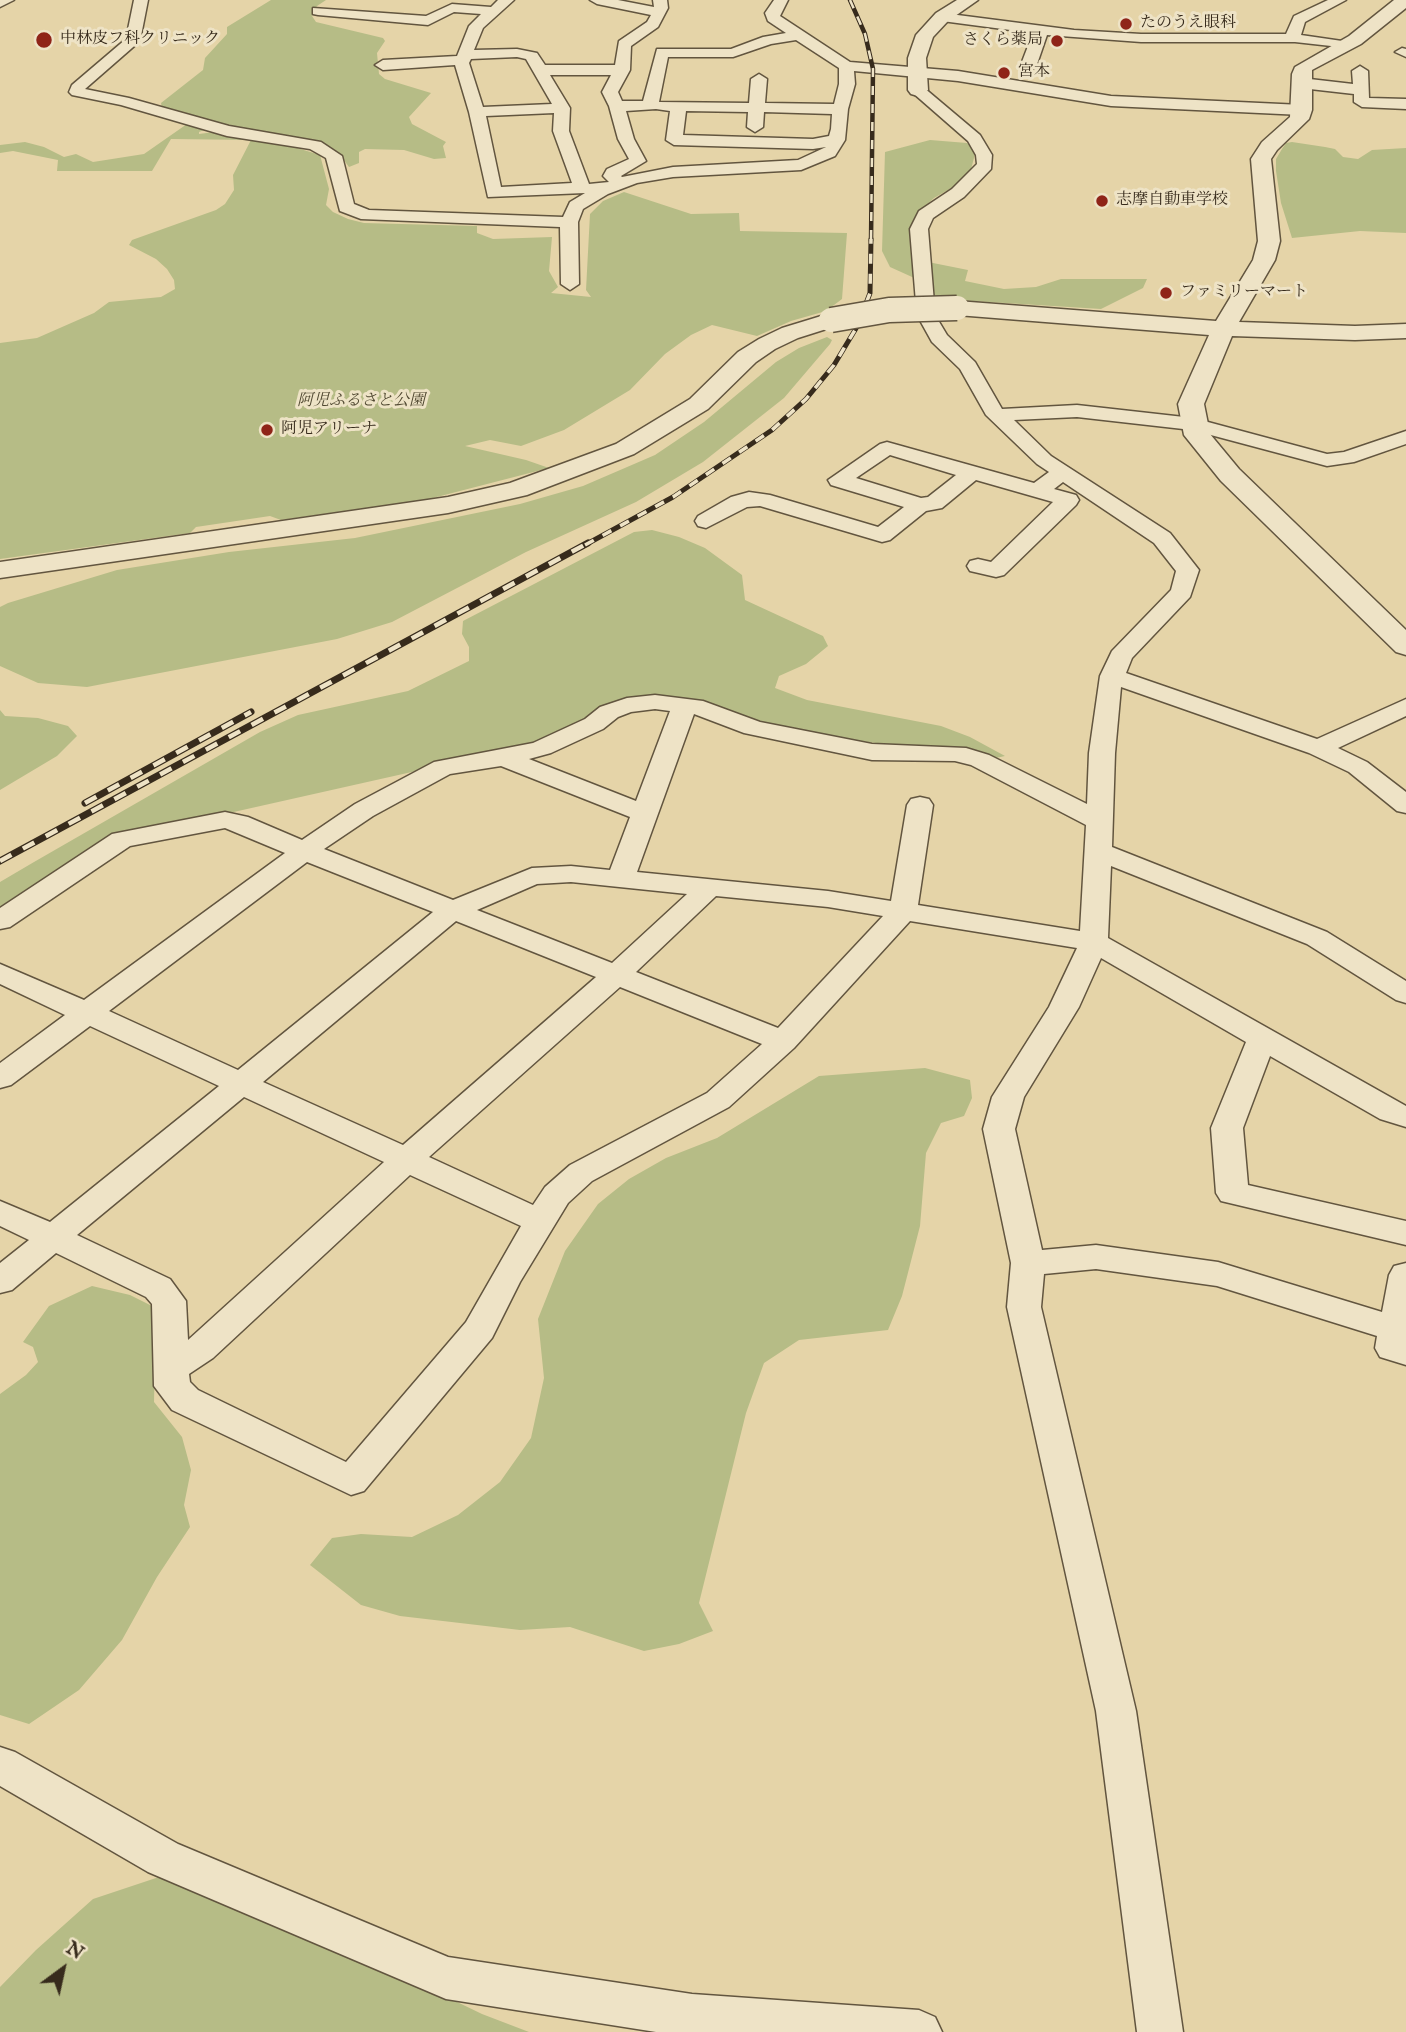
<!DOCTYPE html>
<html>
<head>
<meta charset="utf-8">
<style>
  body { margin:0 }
  #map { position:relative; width:1406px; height:2032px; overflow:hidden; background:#e5d4a8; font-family:"IM FELL English",serif }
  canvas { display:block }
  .north { position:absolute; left:28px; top:1934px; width:70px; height:70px; -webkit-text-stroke:5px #eee3c6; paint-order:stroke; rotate:33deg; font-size:19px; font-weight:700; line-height:28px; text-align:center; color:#372b1c }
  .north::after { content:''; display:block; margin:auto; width:24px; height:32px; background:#372b1c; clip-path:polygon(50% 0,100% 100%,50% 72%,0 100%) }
</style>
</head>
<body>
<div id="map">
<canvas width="1406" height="2032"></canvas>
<div class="north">N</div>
</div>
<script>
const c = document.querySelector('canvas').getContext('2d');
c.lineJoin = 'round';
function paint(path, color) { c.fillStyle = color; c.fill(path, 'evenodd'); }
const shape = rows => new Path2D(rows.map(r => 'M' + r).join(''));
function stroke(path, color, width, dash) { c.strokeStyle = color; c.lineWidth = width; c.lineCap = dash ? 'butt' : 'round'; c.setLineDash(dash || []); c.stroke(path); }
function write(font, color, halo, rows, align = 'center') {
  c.font = font + ' "IM FELL English","Noto Serif JP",serif'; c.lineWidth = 6; c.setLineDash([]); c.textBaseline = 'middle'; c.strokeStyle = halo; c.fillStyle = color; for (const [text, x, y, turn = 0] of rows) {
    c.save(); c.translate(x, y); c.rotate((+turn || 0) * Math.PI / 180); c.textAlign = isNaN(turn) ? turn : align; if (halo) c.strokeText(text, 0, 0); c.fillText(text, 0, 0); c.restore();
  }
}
const green = shape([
  [271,0,326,0,317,6,314,11,312,16,316,22,383,38,385,41,377,53,379,74,385,79,431,93,409,117,412,124,446,142,443,146,446,158,434,159,404,150,365,149,359,152,359,163,349,167,338,152,322,143,217,125,162,108,161,103,203,70,205,58,227,34,227,27],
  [187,124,206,129,199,132,199,134,214,132,271,140,320,155,329,189,326,205,333,212,348,219,364,223,477,226,477,233,493,239,552,237,549,271,558,287,551,293,591,297,586,290,590,214,603,201,624,192,691,214,739,213,740,231,847,233,842,299,826,311,791,321,757,336,712,325,691,335,665,354,630,390,564,430,521,446,490,440,465,446,526,460,549,468,429,499,281,520,270,516,196,527,190,533,0,559,0,343,37,338,94,313,109,302,161,297,175,289,174,280,167,269,156,259,129,245,132,240,216,210,225,204,234,190,233,175,251,140,171,139,152,171,57,171,58,160,13,151,0,153,0,145,25,142,44,147,64,157,76,154,93,162,144,154],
  [930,140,967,143,973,148,975,154,970,173,962,182,934,198,920,211,910,241,913,253,923,261,968,270,965,281,1004,289,1036,287,1061,279,1147,279,1143,288,1101,309,941,299,934,295,932,286,890,267,882,251,885,152],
  [1292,142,1325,147,1335,149,1343,157,1358,159,1372,150,1406,148,1406,233,1360,231,1292,238,1281,203,1276,171,1276,159,1282,149,1286,143],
  [827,337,832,340,830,344,784,398,703,462,636,502,526,552,392,622,337,639,87,687,38,683,0,666,0,607,8,603,117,570,229,552,355,538,520,504,583,486,655,455,704,422,776,362,799,348],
  [652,530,679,537,705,548,742,575,745,600,823,636,828,646,806,664,779,676,775,688,807,700,941,726,970,737,1005,756,991,759,973,750,949,747,912,748,788,731,699,704,599,709,576,726,532,745,158,829,133,829,121,834,0,910,0,882,34,862,260,732,298,715,408,691,469,661,469,647,462,634,463,621,634,532],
  [0,710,5,716,38,718,68,726,77,736,57,756,0,790],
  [925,1068,970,1080,972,1098,964,1116,941,1123,926,1153,920,1226,902,1296,888,1330,799,1340,764,1363,746,1413,699,1603,713,1631,679,1644,644,1651,570,1627,520,1630,400,1616,361,1605,310,1565,332,1538,361,1534,412,1537,458,1515,500,1482,531,1438,544,1378,538,1319,565,1251,598,1204,629,1179,666,1158,717,1138,819,1076],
  [92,1286,130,1295,156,1308,154,1402,182,1437,191,1470,184,1505,190,1527,157,1577,122,1640,79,1690,29,1724,0,1715,0,1394,26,1375,38,1362,33,1347,23,1342,49,1306],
  [162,1876,343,1947,482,2014,529,2032,0,2032,0,1987,36,1950,93,1899]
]);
const minor = shape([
  [0,0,14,0,0,7,0,0],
  [134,0,148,0,140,41,85,89,129,98,229,126,321,142,342,156,354,204,369,210,563,217,570,202,585,193,488,197,469,112,455,65,383,70,375,65,383,60,457,56,469,26,481,14,454,12,428,25,318,15,313,14,313,8,426,16,452,4,491,7,498,0,514,0,483,28,474,50,517,49,537,53,545,65,615,65,619,41,647,22,651,15,597,4,590,0,618,0,654,7,653,0,667,0,668,8,658,27,631,46,630,70,618,92,622,101,643,101,657,49,731,49,763,37,786,33,768,21,765,13,774,0,788,0,780,16,850,62,958,71,1111,96,1302,105,1310,110,1302,115,1111,106,958,81,854,71,855,84,848,109,845,140,835,156,801,170,673,177,637,183,608,194,583,209,578,222,579,284,570,290,561,284,560,227,361,219,340,211,326,158,310,149,227,136,121,105,72,95,69,92,72,85,126,39,134,0],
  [796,40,839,68,839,84,834,104,765,103,767,79,759,74,751,79,749,103,659,102,668,57,733,57,771,44,796,40],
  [517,57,526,59,552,104,483,107,469,63,471,59,517,57],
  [550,75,611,75,602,92,609,106,618,139,629,159,607,169,603,176,609,182,589,184,569,131,570,108,550,75],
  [656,109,670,111,666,140,674,145,813,149,826,147,798,160,673,167,622,177,621,176,646,161,634,139,626,111,656,109],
  [686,111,748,112,747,127,755,132,763,127,764,112,832,114,831,129,829,136,813,139,683,135,686,111],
  [554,113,553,131,572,183,501,187,486,116,554,113],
  [1328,0,1346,0,1305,22,1301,35,1349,42,1351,45,1349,48,1295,42,1141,42,1047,35,1036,67,1028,72,1020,67,1033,33,942,21,935,17,942,13,1074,30,1141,34,1286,34,1294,16,1328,0],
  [1402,48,1406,49,1406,57,1395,52,1402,48],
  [1360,66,1368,71,1369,98,1406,99,1406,109,1362,107,1354,102,1354,94,1301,88,1293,83,1301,78,1353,84,1352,71,1360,66],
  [918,85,923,87,980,135,992,155,991,169,964,197,933,218,928,229,935,315,947,335,975,362,1002,409,1077,405,1193,418,1327,454,1344,452,1406,431,1406,444,1354,462,1327,466,1192,430,1077,417,1014,420,1051,456,1170,533,1199,570,1190,597,1132,658,1126,673,1317,739,1406,699,1406,716,1338,748,1367,762,1406,792,1406,813,1397,811,1349,772,1309,753,1121,687,1115,753,1112,847,1327,932,1406,981,1406,1003,1396,1000,1307,944,1111,866,1108,938,1406,1106,1406,1127,1380,1119,1270,1056,1243,1128,1248,1185,1406,1221,1406,1245,1221,1201,1216,1193,1211,1128,1246,1042,1101,958,1079,1007,1024,1097,1015,1129,1042,1250,1096,1245,1218,1262,1382,1312,1389,1275,1394,1266,1406,1263,1406,1365,1380,1357,1375,1348,1377,1336,1217,1286,1096,1269,1044,1274,1041,1307,1136,1711,1183,2032,1137,2032,1096,1711,1007,1307,1011,1263,983,1129,992,1097,1049,1007,1077,948,910,921,794,1048,729,1107,592,1181,568,1203,520,1282,492,1338,364,1491,351,1495,172,1410,154,1386,152,1304,146,1297,56,1253,12,1290,0,1293,0,1263,29,1240,0,1226,0,1201,50,1222,219,1086,90,1026,11,1085,0,1088,0,1063,65,1015,0,984,0,964,84,1000,285,853,225,828,130,846,10,927,0,929,0,908,112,834,225,812,248,817,302,840,355,804,434,762,533,743,585,719,600,707,627,698,655,695,703,701,760,722,872,744,966,748,989,755,1087,804,1089,753,1100,676,1112,651,1171,590,1176,571,1154,543,1063,482,1054,489,1076,495,1079,500,1076,505,1004,575,996,577,970,571,967,566,970,561,978,559,991,562,1053,502,976,480,942,508,926,511,890,540,882,542,760,506,747,507,706,528,698,526,695,521,698,516,731,497,749,492,770,495,878,527,904,507,831,485,828,480,880,444,887,442,1034,483,1049,472,1037,464,986,415,960,369,932,342,917,315,910,229,919,211,952,189,977,164,976,155,968,141,913,93,910,90,918,85],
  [890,455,956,475,928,497,921,498,856,478,890,455],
  [655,709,670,711,636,801,529,759,551,753,603,729,618,717,631,712,655,709],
  [694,714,744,733,872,760,955,761,971,765,1086,825,1080,931,918,905,933,805,929,799,920,797,911,799,907,805,891,901,828,891,637,872,694,714],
  [501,766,630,817,610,870,571,866,532,868,453,900,324,849,373,816,450,774,501,766],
  [307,862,433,912,238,1070,109,1011,307,862],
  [571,882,687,894,612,963,477,910,537,884,571,882],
  [716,896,828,907,883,916,778,1028,636,972,716,896],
  [456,921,596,977,403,1145,263,1082,456,921],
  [620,987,762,1044,707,1093,570,1165,545,1187,533,1205,429,1157,620,987],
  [244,1097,384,1162,188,1340,186,1301,170,1279,77,1235,244,1097],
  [410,1175,521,1226,466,1322,346,1462,198,1390,190,1382,189,1374,213,1358,410,1175],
  [0,1747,15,1752,178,1844,448,1957,692,1994,919,2010,935,2017,942,2032,656,2032,446,1999,148,1872,0,1786,0,1747]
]);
const tertiary = shape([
  [957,0,978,0,948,21,933,37,926,58,928,90,918,96,911,94,908,90,908,58,916,35,936,13,957,0],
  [1394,0,1406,0,1406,8,1361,44,1312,70,1312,110,1309,119,1277,150,1271,159,1280,241,1275,260,1239,322,1355,326,1406,324,1406,338,1355,340,1232,336,1204,404,1210,434,1239,469,1406,630,1406,655,1396,652,1221,481,1184,435,1178,404,1209,335,957,315,949,313,945,308,949,303,957,301,1216,321,1253,260,1258,241,1251,159,1262,142,1290,117,1292,74,1295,67,1349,36,1394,0],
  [831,313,839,315,843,320,839,325,798,338,775,349,756,362,708,409,634,454,527,495,448,513,0,578,0,562,448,497,510,483,616,444,690,399,738,352,759,339,782,328,831,313]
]);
const railFar2 = shape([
  [850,0,865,34,873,69,871,241]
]);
const railFar1 = shape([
  [585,545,673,497,772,430,806,399,834,365,858,325,870,293,871,239]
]);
const rail = shape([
  [85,803,251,712],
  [0,861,588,543]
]);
const tertiaryBridge = shape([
  [831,320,889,310,957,308]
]);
const markers = [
  [1126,24,7,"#8f2418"],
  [44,40,9,"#8f2418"],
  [1057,41,7,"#8f2418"],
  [1004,73,7,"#8f2418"],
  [1102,201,7,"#8f2418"],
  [1166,293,7,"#8f2418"],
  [267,430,7,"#8f2418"]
];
const farPoinames = [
  ["たのうえ眼科",1140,24],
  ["中林皮フ科クリニック",60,40],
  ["さくら薬局",1043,41,"right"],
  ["宮本",1018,73],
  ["志摩自動車学校",1116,201],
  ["ファミリーマート",1180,293],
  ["阿児アリーナ",281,430]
];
const farParknames = [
  ["阿児ふるさと公園",361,402]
];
paint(green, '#b6bc86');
stroke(minor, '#62553f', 3);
stroke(tertiary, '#62553f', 3);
paint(minor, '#eee3c6');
paint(tertiary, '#eee3c6');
stroke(railFar2, '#372b1c', 4.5);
stroke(railFar1, '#372b1c', 5);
stroke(rail, '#372b1c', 7);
stroke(railFar2, '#eee3c6', 2.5, [9]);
stroke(railFar1, '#eee3c6', 3.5, [10]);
stroke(rail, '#eee3c6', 4.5, [13]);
stroke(tertiaryBridge, '#62553f', 27, []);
stroke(tertiaryBridge, '#eee3c6', 24);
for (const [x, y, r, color] of markers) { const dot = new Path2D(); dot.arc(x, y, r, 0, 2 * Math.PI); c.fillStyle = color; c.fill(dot); stroke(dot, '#eee3c6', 2.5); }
write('16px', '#372b1c', '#eee3c6', farPoinames, 'left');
write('italic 16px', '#504831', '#eee3c6', farParknames);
</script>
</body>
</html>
